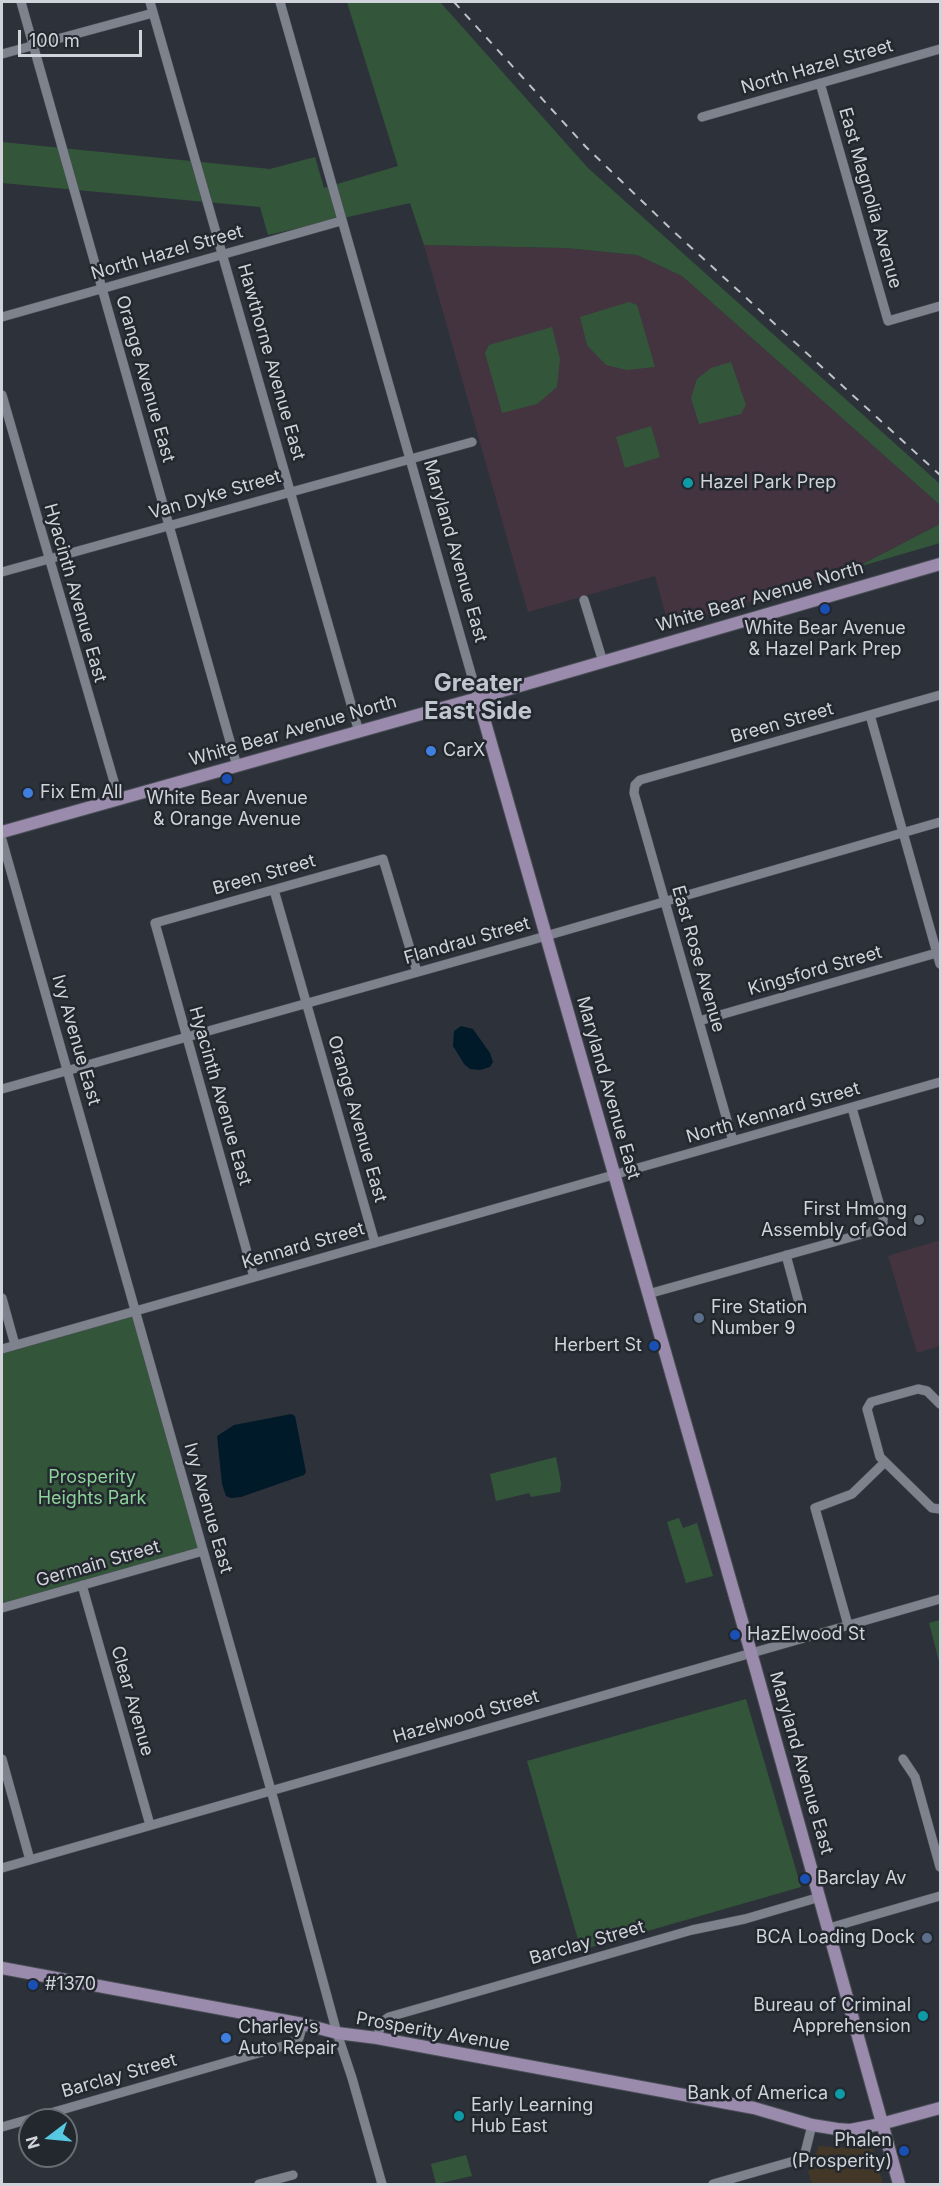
<!DOCTYPE html>
<html>
<head>
<meta charset="utf-8">
<style>
  body { margin:0 }
  #map { position:relative; width:942px; height:2186px; overflow:hidden; background:#2d323a; font-family:Inter,sans-serif }
  canvas { display:block }
  .frame { position:absolute; inset:0; border:3px solid #d0d3d9; pointer-events:none }
  .north { position:absolute; left:18px; top:2108px; width:60px; height:60px; box-sizing:border-box; background:#23282f; border:2px solid #686c73; border-radius:50%; rotate:254deg; font-size:16px; font-weight:700; line-height:24px; text-align:center; color:#d0d3d9 }
  .north::after { content:''; display:block; margin:auto; width:21px; height:27px; background:#56c9e0; clip-path:polygon(50% 0,100% 100%,50% 72%,0 100%) }
  .scale { position:absolute; left:18px; top:30px; width:124px; height:27px; box-sizing:border-box; border:3px solid #d0d3d9; border-top:0; padding-left:8px; font-size:18px; line-height:21px; white-space:nowrap; color:#d0d3d9; -webkit-text-stroke:4px #23282f; paint-order:stroke }
</style>
</head>
<body>
<div id="map">
<canvas width="942" height="2186"></canvas>
<div class="frame"></div>
<div class="north">N</div>
<div class="scale">100 m</div>
</div>
<script>
const c = document.querySelector('canvas').getContext('2d');
c.lineJoin = 'round';
function paint(path, color) { c.fillStyle = color; c.fill(path, 'evenodd'); }
const shape = rows => new Path2D(rows.map(r => 'M' + r).join(''));
function stroke(path, color, width, dash) { c.strokeStyle = color; c.lineWidth = width; c.lineCap = dash ? 'butt' : 'round'; c.setLineDash(dash || []); c.stroke(path); }
function write(font, color, halo, rows, align = 'center') {
  c.font = font + ' Inter,sans-serif'; c.lineWidth = 5; c.setLineDash([]); c.textBaseline = 'middle'; c.strokeStyle = halo; c.fillStyle = color; for (const [text, x, y, turn = 0] of rows) {
    c.save(); c.translate(x, y); c.rotate((+turn || 0) * Math.PI / 180); c.textAlign = isNaN(turn) ? turn : align; if (halo) c.strokeText(text, 0, 0); c.fillText(text, 0, 0); c.restore();
  }
}
const commercial = shape([
  [819,2146,873,2149,883,2184,812,2184,808,2172]
]);
const education = shape([
  [424,245,566,248,637,255,682,276,940,505,940,524,855,568,669,627,655,576,528,612],
  [940,1240,940,1346,917,1353,888,1256]
]);
const green = shape([
  [347,2,440,2,588,168,940,484,940,505,682,276,637,255,566,248,424,245,410,203,268,235,260,207,2,183,2,142,270,169,315,157,324,188,398,166],
  [629,302,637,305,655,367,627,370,606,365,587,345,580,317],
  [552,327,560,359,557,387,537,404,502,413,485,353,489,345],
  [731,362,746,405,741,414,699,424,691,398,697,379,711,368],
  [651,426,660,457,625,468,616,437],
  [940,524,940,543,855,568],
  [135,1311,203,1551,2,1608,2,1349],
  [556,1457,561,1483,560,1492,531,1497,529,1493,496,1501,490,1474],
  [679,1518,683,1528,697,1523,713,1576,686,1583,667,1522],
  [940,1620,940,1665,929,1623],
  [746,1699,801,1887,581,1950,527,1761],
  [466,2155,472,2176,436,2184,431,2164]
]);
const water = shape([
  [461,1026,473,1029,490,1053,493,1062,490,1067,480,1070,470,1069,464,1064,453,1046,454,1031],
  [291,1414,295,1416,306,1472,304,1475,241,1497,231,1498,226,1496,222,1484,217,1436,234,1425]
]);
const street = shape([
  [21,2,237,766],
  [150,2,359,732],
  [280,2,478,698],
  [2,54,153,13],
  [820,83,888,321,940,306],
  [702,117,940,49],
  [2,317,341,221],
  [2,395,119,799],
  [2,572,472,442],
  [584,600,603,662],
  [870,715,940,964],
  [2,840,274,1801,337,2033,352,2078,382,2184],
  [274,890,375,1243],
  [699,1021,940,952],
  [2,1089,532,940,940,822],
  [733,1141,634,793,635,785,640,780,940,695],
  [786,1255,799,1303],
  [254,1277,155,923,383,859,417,972],
  [648,1294,880,1229,883,1226,883,1217,852,1108],
  [2,1298,15,1345],
  [2,1349,940,1082],
  [940,1404,927,1391,918,1389,871,1402,867,1409,880,1457,932,1508,940,1509],
  [82,1585,150,1825],
  [2,1608,203,1551],
  [848,1625,815,1508,852,1494,885,1462],
  [2,1759,30,1860],
  [903,1759,915,1777,940,1867],
  [2,1868,940,1599],
  [829,1928,940,1896],
  [377,2038,382,2022,389,2017,692,1930,745,1919,820,1897],
  [2,2127,290,2044,299,2038,303,2024],
  [259,2184,293,2175],
  [713,2184,801,2159,805,2153,812,2125]
]);
const secondary = shape([
  [478,698,754,1663,899,2184],
  [2,832,478,698,940,564],
  [2,1968,303,2024,337,2033,377,2038,754,2108,812,2125,837,2129,850,2130,881,2124,940,2108]
]);
const rail = shape([
  [454,2,586,147,672,230,940,475]
]);
const markers = [
  [688,483,6,"#0f9aa8"],
  [825,609,6,"#1a4fb4"],
  [431,751,6,"#3f7fe0"],
  [227,779,6,"#1a4fb4"],
  [28,793,6,"#3f7fe0"],
  [919,1220,6,"#6b7280"],
  [699,1318,6,"#5c6f8a"],
  [654,1346,6,"#1a4fb4"],
  [735,1635,6,"#1a4fb4"],
  [805,1879,6,"#1a4fb4"],
  [927,1938,6,"#5c6f8a"],
  [33,1985,6,"#1a4fb4"],
  [923,2016,6,"#0f9aa8"],
  [226,2038,6,"#3f7fe0"],
  [840,2094,6,"#0f9aa8"],
  [459,2116,6,"#0f9aa8"],
  [904,2151,6,"#1a4fb4"]
];
const streetNames = [
  ["North Hazel Street",817,67,-16],
  ["East Magnolia Avenue",870,198,74],
  ["North Hazel Street",167,253,-16],
  ["Hawthorne Avenue East",271,362,74],
  ["Orange Avenue East",145,379,74],
  ["Van Dyke Street",215,495,-16],
  ["Maryland Avenue East",455,551,74],
  ["Hyacinth Avenue East",75,593,74],
  ["White Bear Avenue North",760,597,-16],
  ["Breen Street",782,723,-16],
  ["White Bear Avenue North",293,731,-16],
  ["Breen Street",264,875,-16],
  ["Flandrau Street",467,941,-16],
  ["East Rose Avenue",698,959,74],
  ["Kingsford Street",815,971,-16],
  ["Ivy Avenue East",76,1040,74],
  ["Maryland Avenue East",608,1088,74],
  ["Hyacinth Avenue East",220,1096,74],
  ["North Kennard Street",773,1113,-16],
  ["Orange Avenue East",357,1119,74],
  ["Kennard Street",303,1246,-16],
  ["Ivy Avenue East",208,1508,74],
  ["Germain Street",98,1564,-16],
  ["Clear Avenue",132,1701,74],
  ["Hazelwood Street",466,1717,-16],
  ["Maryland Avenue East",801,1763,74],
  ["Barclay Street",587,1943,-16],
  ["Prosperity Avenue",433,2032,10],
  ["Barclay Street",119,2076,-16]
];
const poiNames = [
  ["Hazel Park Prep",700,483],
  ["White Bear Avenue",825,629,"center"],
  ["& Hazel Park Prep",825,650,"center"],
  ["CarX",443,751],
  ["Fix Em All",40,793],
  ["White Bear Avenue",227,799,"center"],
  ["& Orange Avenue",227,820,"center"],
  ["First Hmong",907,1210,"right"],
  ["Assembly of God",907,1231,"right"],
  ["Fire Station",711,1308],
  ["Number 9",711,1329],
  ["Herbert St",642,1346,"right"],
  ["HazElwood St",747,1635],
  ["Barclay Av",817,1879],
  ["BCA Loading Dock",915,1938,"right"],
  ["#1370",45,1985],
  ["Bureau of Criminal",911,2006,"right"],
  ["Apprehension",911,2027,"right"],
  ["Charley's",238,2028],
  ["Auto Repair",238,2049],
  ["Bank of America",828,2094,"right"],
  ["Early Learning",471,2106],
  ["Hub East",471,2127],
  ["Phalen",892,2141,"right"],
  ["(Prosperity)",892,2162,"right"]
];
const parkNames = [
  ["Prosperity",92,1478],
  ["Heights Park",92,1499]
];
const districtNames = [
  ["Greater",478,684],
  ["East Side",478,712]
];
paint(commercial, '#433728');
paint(education, '#433440');
paint(green, '#33563a');
paint(water, '#001a29');
stroke(street, '#494e55', 10);
stroke(secondary, '#494e55', 14);
stroke(street, '#7d828c', 9);
stroke(secondary, '#9a8aac', 12);
stroke(rail, '#bec1c8', 2, [8, 8]);
for (const [x, y, r, color] of markers) { const dot = new Path2D(); dot.arc(x, y, r, 0, 2 * Math.PI); c.fillStyle = color; c.fill(dot); stroke(dot, '#23282f', 2); }
write('18px', '#d0d3d9', '#23282f', streetNames);
write('18px', '#d0d3d9', '#23282f', poiNames, 'left');
write('18px', '#8bd299', '#23282f', parkNames);
write('bold 24px', '#c0c6d0', '#23282f', districtNames);
</script>
</body>
</html>
